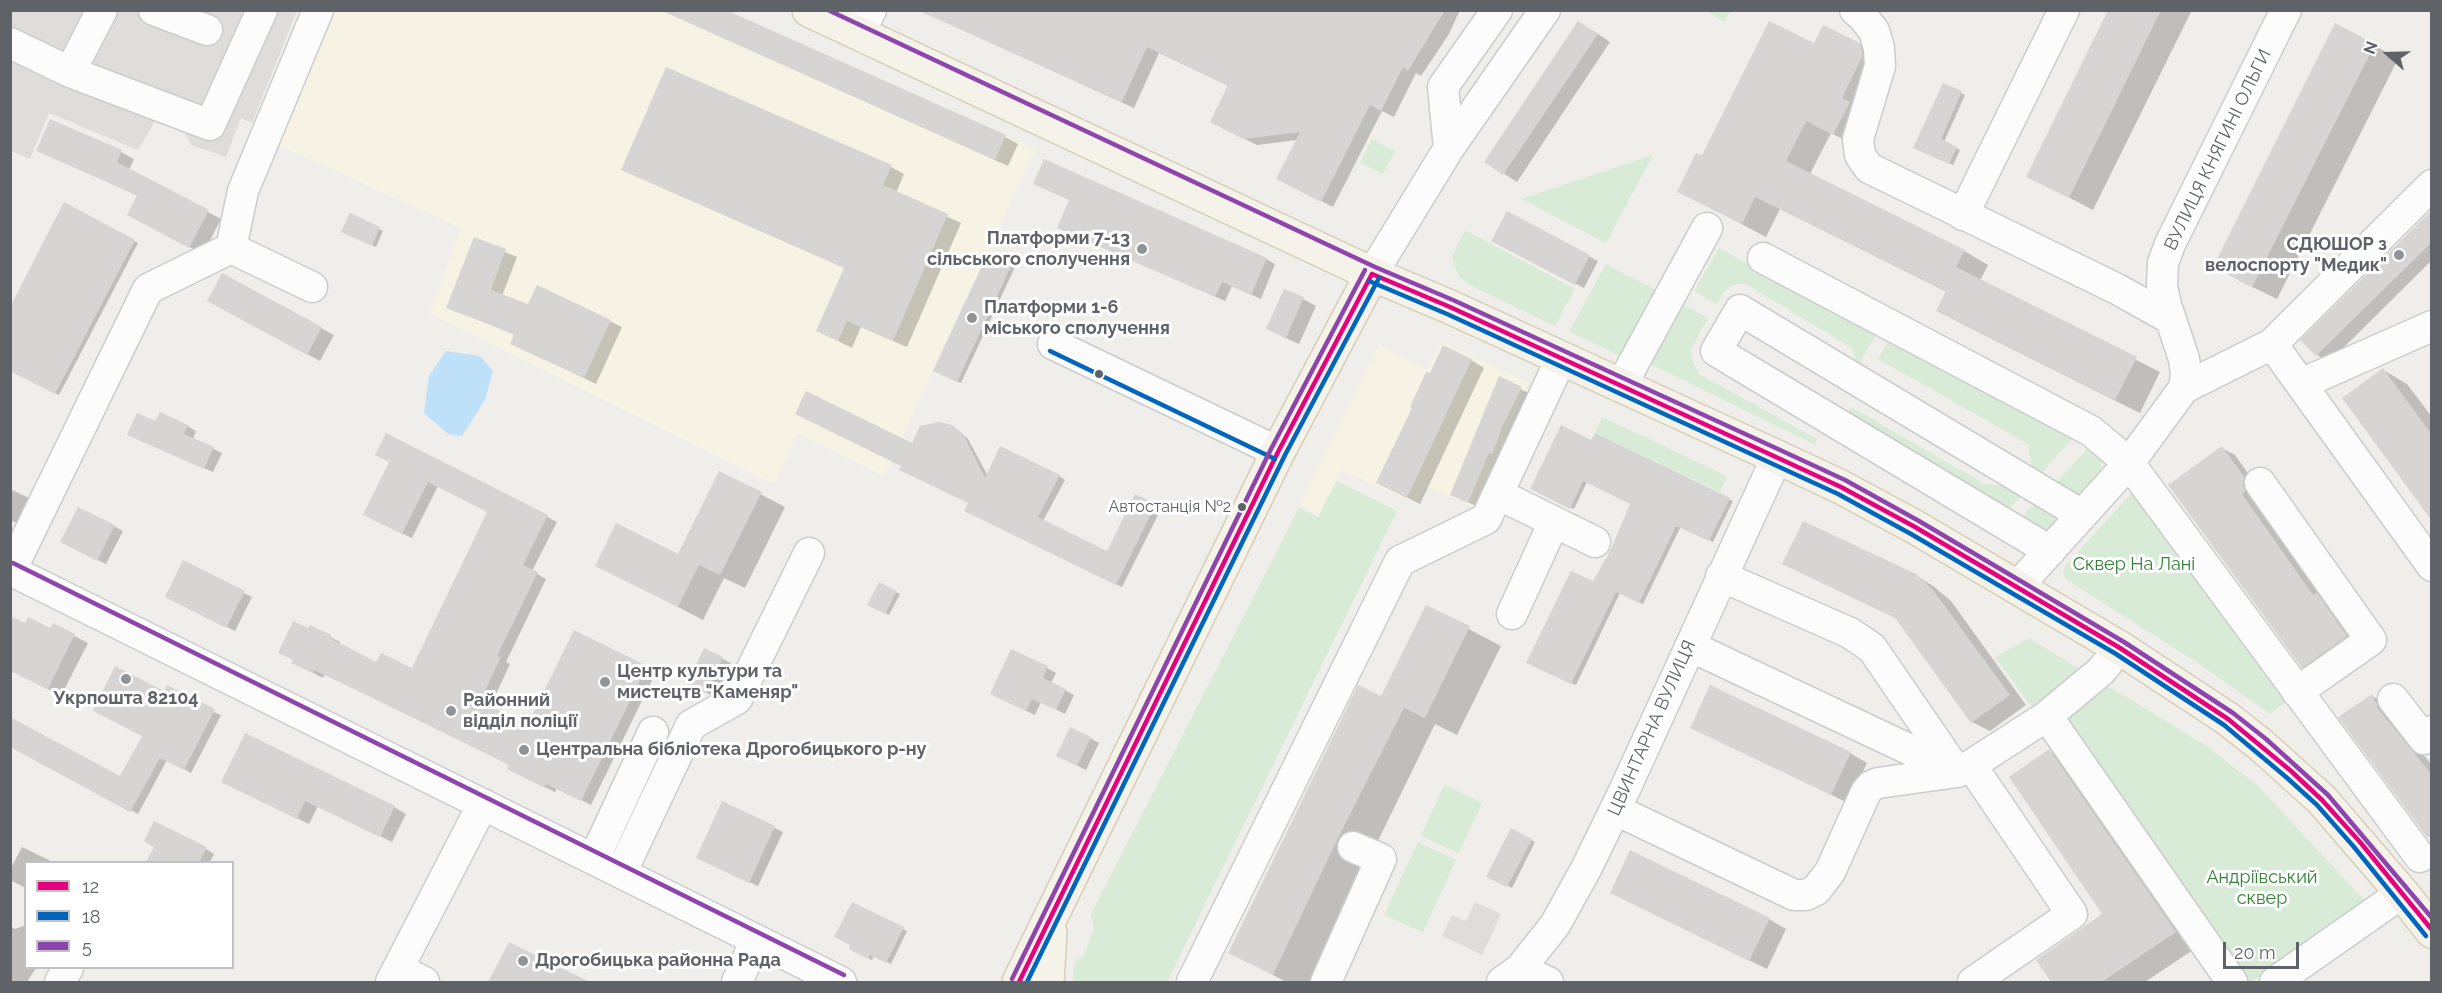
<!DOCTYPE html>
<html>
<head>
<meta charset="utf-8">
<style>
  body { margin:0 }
  #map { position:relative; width:2442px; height:993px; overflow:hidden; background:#efeeea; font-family:Raleway,sans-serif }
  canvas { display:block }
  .frame { position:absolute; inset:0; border:12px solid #5f6368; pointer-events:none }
  .legend { position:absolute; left:24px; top:861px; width:210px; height:108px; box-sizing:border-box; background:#fff; border:2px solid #bfc1c3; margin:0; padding:8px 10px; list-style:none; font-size:18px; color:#5f6368 }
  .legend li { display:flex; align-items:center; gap:12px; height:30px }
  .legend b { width:30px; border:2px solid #bfc1c3 }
  .north { position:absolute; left:2358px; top:24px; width:60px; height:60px; -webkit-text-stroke:4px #fff; paint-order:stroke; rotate:290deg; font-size:16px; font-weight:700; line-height:24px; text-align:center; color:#5f6368 }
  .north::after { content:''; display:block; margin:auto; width:21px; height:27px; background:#5f6368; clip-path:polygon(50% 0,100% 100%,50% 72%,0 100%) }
  .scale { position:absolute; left:2223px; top:942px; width:76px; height:27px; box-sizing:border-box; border:3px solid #5f6368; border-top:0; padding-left:8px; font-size:18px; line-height:21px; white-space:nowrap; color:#5f6368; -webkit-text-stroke:4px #fff; paint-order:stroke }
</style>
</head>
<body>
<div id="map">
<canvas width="2442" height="993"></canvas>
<div class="frame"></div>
<ul class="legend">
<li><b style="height:8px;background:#e5007d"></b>12</li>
<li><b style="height:8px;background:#0065bd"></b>18</li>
<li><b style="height:8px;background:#8e44ad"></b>5</li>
</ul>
<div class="north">N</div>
<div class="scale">20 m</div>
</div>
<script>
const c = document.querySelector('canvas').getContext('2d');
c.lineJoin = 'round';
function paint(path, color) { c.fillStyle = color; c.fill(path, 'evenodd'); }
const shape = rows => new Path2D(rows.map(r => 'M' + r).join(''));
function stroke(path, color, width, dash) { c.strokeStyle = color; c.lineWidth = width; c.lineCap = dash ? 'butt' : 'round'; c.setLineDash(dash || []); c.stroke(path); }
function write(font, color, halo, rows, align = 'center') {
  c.font = font + ' Raleway,sans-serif'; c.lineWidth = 6; c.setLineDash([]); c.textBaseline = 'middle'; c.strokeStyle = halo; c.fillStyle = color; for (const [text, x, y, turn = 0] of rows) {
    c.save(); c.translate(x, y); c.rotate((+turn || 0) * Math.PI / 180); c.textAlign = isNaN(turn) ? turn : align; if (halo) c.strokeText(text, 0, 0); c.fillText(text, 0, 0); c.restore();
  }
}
const commercial = shape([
  [723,10,1035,149,884,476,798,434,774,484,430,314,461,228,278,145,332,11],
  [1442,342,1528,383,1474,507,1426,486,1418,504,1341,470,1319,514,1299,504,1379,345,1428,370]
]);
const industrial = shape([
  [11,11,297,11,252,123,241,118,226,157,191,145,176,116,161,111,138,150,49,113,30,159,11,151],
  [1475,902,1501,914,1482,955,1442,936,1452,915,1466,921]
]);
const green = shape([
  [1710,11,1710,10,1731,11,1724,22,1709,13],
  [1372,139,1395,151,1383,174,1360,163],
  [1653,155,1606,243,1521,199],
  [1465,230,1575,289,1555,326,1468,284,1459,277,1452,257],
  [1719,248,1877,333,1857,368,1852,348,1749,286,1742,283,1732,285,1724,292,1717,304,1694,291],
  [1606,264,1660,292,1625,358,1569,332],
  [1680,303,1708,318,1691,350,1693,362,1699,374,1817,439,1814,444,1648,363],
  [1889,340,2073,438,2039,476,2033,472,2028,444,1878,359],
  [1851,407,1985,484,2015,487,2025,492,2006,512,1846,416],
  [1602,417,1727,476,1720,492,1595,433],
  [2087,449,2101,458,2102,464,2101,469,2081,492,2075,495,2055,484],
  [1337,481,1397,511,1167,982,1073,982,1074,963,1085,954,1094,928,1091,914,1299,508,1318,517],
  [2137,487,2292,697,2270,714,2201,665,2067,580,2063,574,2065,566],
  [2039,499,2057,516,2052,527,2045,530,2020,519],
  [2029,638,2084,672,2035,711,1995,657],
  [2105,684,2205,745,2258,786,2366,902,2252,982,2243,982,2061,721],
  [1444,785,1482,803,1459,853,1421,836],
  [1418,842,1456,860,1423,932,1384,915]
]);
const water = shape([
  [446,351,480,356,493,371,485,400,462,436,448,434,424,413,429,376]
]);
const shadow = shape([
  [722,10,1005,137,1018,144,1008,166,674,15],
  [919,10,1460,10,1449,34,1421,76,1416,73,1394,117,1382,111,1333,207,1290,185,1297,140,1257,145,1224,129,1229,86,1159,53,1134,108],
  [2110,10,2192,10,2093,210,2028,176],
  [1592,30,1610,42,1517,182,1486,162],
  [1859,44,1884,59,1858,147,1831,133,1810,174,1964,251,1988,265,1980,281,2160,372,2140,413,1962,324,1938,311,1947,292,1780,209,1766,237,1679,191,1702,157,1815,45],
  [2374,45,2398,59,2277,299,2238,280],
  [1961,93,1965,95,1944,142,1960,150,1953,165,1919,149],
  [51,121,121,152,134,159,129,170,221,219,203,254,142,222,138,196,38,150],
  [891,167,904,174,896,193,961,223,907,347,861,327,852,348,818,331,845,268,623,170],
  [64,204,138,243,59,395,10,370],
  [2432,212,2432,260,2329,362,2317,355],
  [1508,213,1598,261,1584,288,1501,245],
  [350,215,383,231,376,247,347,233],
  [1068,232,1266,259,1275,264,1261,299,1232,286,1225,301],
  [475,239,517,257,502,296,529,305,538,287,622,327,596,384,512,343,515,335,448,307],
  [1011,265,1015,267,961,383,939,373],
  [1303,299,1316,306,1299,344,1281,336],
  [222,308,321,328,334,335,320,361],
  [1471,360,1484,368,1420,504,1391,490,1430,375],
  [2383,370,2407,384,2432,417,2432,518],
  [1500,378,1534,396,1482,509,1451,494],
  [156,423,187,426,196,431,193,439,222,453,213,472,137,439],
  [958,430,968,439,988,476,1059,476,1065,480,1043,521,1108,553,1155,505,1161,509,1122,587,972,514,970,503,913,445],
  [387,435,557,522,532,571,546,579,506,662,510,664,490,707,529,726,646,667,656,672,591,805,557,788,555,792,518,774,510,765,341,682,324,675,323,678,303,668,311,627,340,642,339,645,377,664,412,670,489,512,438,486,412,538,374,520,390,462],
  [1592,442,1733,501,1713,542,1681,526,1643,604,1620,593,1576,685,1528,662,1594,583,1612,550,1632,504,1587,482,1574,509,1532,489],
  [2222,448,2235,455,2257,486,2258,499,2254,502,2321,597,2330,602,2359,644,2316,674,2303,667],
  [720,473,785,507,745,588,724,578,703,620,597,565,679,556],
  [10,489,31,499,19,524,10,520],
  [114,526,123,531,106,564,71,547],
  [1784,564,1915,575,1933,586,1951,601,2026,705,1990,731,1972,722,1898,619],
  [879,584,900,594,889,615,869,604],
  [244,593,252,597,235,631,175,601],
  [1427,607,1501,646,1457,735,1435,724,1309,982,1286,982,1230,952,1382,698],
  [26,625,51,630,53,625,88,643,61,696,10,670],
  [705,650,731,663,715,697,697,688],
  [1047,668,1056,673,1051,683,1074,695,1065,714,1041,702,1035,715,1001,699],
  [165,693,221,715,191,773,167,760,138,814,10,746,121,778],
  [2372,696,2389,705,2396,721,2432,765,2432,838,2428,836],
  [1692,727,1850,753,1867,763,1848,803],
  [1090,738,1099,743,1086,770,1066,760],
  [2049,751,2073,765,2199,946,2145,982,2053,982,2038,960,2104,915],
  [235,788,394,807,406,814,392,842,318,806,309,824],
  [723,803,783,832,758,886,707,863],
  [1512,830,1535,842,1512,888,1488,876],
  [156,846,206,849,214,854,210,862,148,862],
  [22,847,53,862,26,862,26,888,10,880,10,870],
  [1611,892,1769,919,1786,929,1767,969],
  [853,904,907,931,891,964,874,956,872,960,854,951],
  [26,925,26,968,36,968,27,982,10,982,10,926,15,929],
  [509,944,587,982,490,982]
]);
const building = shape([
  [660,10,726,10,1006,135,995,160],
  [917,10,1445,10,1408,71,1403,67,1381,111,1370,105,1321,202,1276,179,1300,132,1243,139,1210,122,1228,85,1147,47,1122,102],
  [2108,10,2161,10,2069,198,2026,177],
  [1578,21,1598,34,1503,175,1484,162],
  [1769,21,1814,43,1823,25,1860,43,1862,51,1862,57,1842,98,1850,102,1833,135,1806,121,1786,161,1965,250,1956,267,2137,357,2115,400,1936,311,1946,291,1755,197,1742,224,1677,192,1696,153,1702,155],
  [2335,23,2375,44,2252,287,2213,267],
  [666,67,892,165,883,185,948,214,893,341,847,321,838,341,816,331,844,268,621,170],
  [1943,83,1962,91,1941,139,1957,147,1949,164,1913,148],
  [50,119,122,150,117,162,209,210,189,248,127,215,137,195,36,151],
  [1044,159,1267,258,1251,295,1222,282,1215,297,1057,228,1069,200,1033,184],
  [64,202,135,240,55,394,10,371,10,307],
  [2432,210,2432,242,2316,356,2300,340],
  [1507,211,1590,255,1575,285,1491,241],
  [350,213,380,227,372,246,341,232],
  [474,237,506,249,491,290,528,304,537,285,611,320,584,378,510,344,514,334,446,308],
  [988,253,1012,264,957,382,933,371],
  [222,273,322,327,307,355,207,301],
  [1284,289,1304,297,1286,338,1266,329],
  [1443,345,1472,359,1407,498,1376,483,1412,408,1410,407,1426,372,1430,373],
  [2383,368,2432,435,2432,521,2342,398],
  [1499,376,1522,387,1504,423,1492,454,1489,453,1468,503,1450,495],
  [806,391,912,443,920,426,939,422,952,425,963,434,985,478,1000,446,1060,475,1038,517,1107,551,1135,494,1156,504,1116,585,964,511,968,503,899,470,901,466,795,414],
  [160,412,188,425,184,434,214,447,204,469,127,435,137,413,155,421],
  [1561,425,1591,440,1595,433,1730,498,1709,541,1676,526,1639,603,1616,592,1571,684,1526,663,1571,571,1593,581,1611,549,1630,504,1583,481,1570,509,1530,489],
  [386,433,548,515,523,565,538,572,497,656,501,657,480,701,528,724,574,630,647,666,581,801,546,784,545,788,507,769,509,765,484,752,329,677,314,670,313,673,291,663,293,660,278,653,293,621,308,628,310,625,331,635,330,638,376,662,381,653,412,668,487,512,428,482,402,534,363,515,389,462,375,455],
  [2222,446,2244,477,2243,485,2245,492,2242,494,2313,595,2317,593,2347,636,2302,668,2168,485],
  [719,471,762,492,720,575,699,565,678,607,595,566,616,523,678,554],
  [78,507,115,525,97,561,60,542],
  [1803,521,1916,574,1933,590,2010,695,1971,723,1895,618,1782,564],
  [183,560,245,591,226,628,165,597],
  [879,582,897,591,885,614,867,605],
  [1426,605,1470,626,1425,718,1404,708,1337,840,1273,975,1228,953,1358,685,1381,696],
  [10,616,25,623,28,617,50,628,53,623,75,634,48,689,10,671],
  [704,648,723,657,706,693,687,684],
  [1011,649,1048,666,1043,678,1066,689,1056,710,1032,699,1026,711,990,694],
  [115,666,164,691,167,685,215,709,184,770,160,758,130,812,10,747,10,717,120,776,142,736,93,711],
  [1710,685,1851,752,1831,795,1690,728],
  [2372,694,2379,710,2432,775,2432,837,2427,837,2338,717],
  [1070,727,1091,737,1077,766,1056,756],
  [245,733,395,806,380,837,305,801,297,819,221,782],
  [2049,749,2176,932,2102,982,2051,982,2036,960,2102,914,2009,777],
  [722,801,775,826,749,883,696,858],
  [154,821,207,847,199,862,146,862,154,847,144,841],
  [1511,828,1532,839,1507,887,1486,877],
  [1630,850,1770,918,1749,961,1610,893],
  [852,902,904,927,886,963,870,955,868,959,849,949,850,945,834,937],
  [509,942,590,982,488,982]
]);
const minor = shape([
  [154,10,207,30],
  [1855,10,1863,17,1874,31,1879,48,1880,66,1858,139,1860,155,1869,168,2117,289,2169,318],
  [860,33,871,10],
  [10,43,70,72,210,125,262,10],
  [70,72,102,10],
  [1449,148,1443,87,1497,10],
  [1963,215,2064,10],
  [231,248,243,191,318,10],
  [1763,258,2091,431,2129,463,2420,857],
  [1372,274,1449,148,1545,10],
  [1053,344,1278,452],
  [2272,344,2432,185],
  [2301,384,2432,326],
  [1621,386,1707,228],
  [2184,388,2272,344,2432,566],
  [2260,483,2371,640,2297,692],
  [1498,494,1595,542],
  [2050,551,1716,351,1740,310,2082,515],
  [10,570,841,982],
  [11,570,148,289,231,248,312,287],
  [1721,576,1850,633,1872,648,1957,772,1971,765,2072,914,1973,982],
  [2017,587,2129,463,2184,388,2186,374,2184,359,2166,305,2162,286,2163,263,2170,244,2286,10],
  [1512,614,1554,522],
  [1690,646,1957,772],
  [2393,699,2424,739,2432,731],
  [2047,716,2232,982],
  [1971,765,2047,716,2101,671,2120,648],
  [1616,810,1794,895,1806,895,1816,890,1830,872,1866,792,1871,786,1878,783,1957,772],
  [594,859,653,732],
  [621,873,691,725,737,699,809,553],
  [398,969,424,982],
  [1520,969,1548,982],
  [60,982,68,968],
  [391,982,483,804],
  [737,982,756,940],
  [1192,982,1400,561,1486,519,1561,359],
  [1326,982,1381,859,1353,847],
  [1502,982,1520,969,1555,925,1587,867,1625,789,1777,457],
  [2275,982,2402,893]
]);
const major = shape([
  [809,10,1372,274,1450,307,1777,457,1841,487,1915,527,2120,648,2228,719,2261,745,2322,800,2402,893,2432,931],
  [1019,982,1278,452,1372,274],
  [1047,982,1050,933]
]);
const bus1 = shape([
  [1372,274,1450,307,1841,487,1915,527,2120,648,2228,719,2291,771,2322,800,2360,842,2432,930],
  [1019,982,1278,452,1372,274]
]);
const bus2 = shape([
  [1369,281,1447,314,1838,494,1911,534,2116,654,2224,725,2286,777,2317,805,2354,847,2426,936],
  [1050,351,1275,459],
  [1027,982,1285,455,1379,278]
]);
const bus3 = shape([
  [828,10,1375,267,1453,300,1780,450,1845,480,1919,521,2124,642,2233,713,2266,739,2328,795,2432,918],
  [13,563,844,975],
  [1012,979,1271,449,1365,270]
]);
const markers = [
  [1142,249,6,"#919496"],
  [2399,255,6,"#919496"],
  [972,318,6,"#919496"],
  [1099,374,5,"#5f6368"],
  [1242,507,5,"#5f6368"],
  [126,679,6,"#919496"],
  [605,682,6,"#919496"],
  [451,711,6,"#919496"],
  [524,750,6,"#919496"],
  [523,961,6,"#919496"]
];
const busNames = [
  ["Автостанція №2",1231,507]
];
const streetNames = [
  ["ВУЛИЦЯ КНЯГИНІ ОЛЬГИ",2218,150,-64],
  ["ЦВИНТАРНА ВУЛИЦЯ",1652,728,-66]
];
const poiNames = [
  ["Платформи 7-13",1130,239,"right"],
  ["сільського сполучення",1130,260,"right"],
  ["СДЮШОР з",2387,245,"right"],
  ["велоспорту \"Медик\"",2387,266,"right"],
  ["Платформи 1-6",984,308],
  ["міського сполучення",984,329],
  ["Центр культури та",617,672],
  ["мистецтв \"Каменяр\"",617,693],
  ["Укрпошта 82104",126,699,"center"],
  ["Районний",463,701],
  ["відділ поліції",463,722],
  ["Центральна бібліотека Дрогобицького р-ну",536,750],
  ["Дрогобицька районна Рада",535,961]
];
const parkNames = [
  ["Сквер На Лані",2134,565],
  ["Андріївський",2262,878],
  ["сквер",2262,899]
];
paint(commercial, '#f7f3e4');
paint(industrial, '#dfddda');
paint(green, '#d8ebd6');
paint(water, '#bfe0f9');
paint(shadow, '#0003');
paint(building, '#d6d5d3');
stroke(minor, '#cbcccc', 33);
stroke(major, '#d7ceb8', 36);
stroke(minor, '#fdfcfc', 30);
stroke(major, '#f4f2e9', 33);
stroke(bus1, '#e5007d', 4.5);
stroke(bus2, '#0065bd', 4.5);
stroke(bus3, '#8e44ad', 4.5);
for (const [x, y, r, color] of markers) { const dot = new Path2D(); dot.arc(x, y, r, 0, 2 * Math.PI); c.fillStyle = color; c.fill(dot); stroke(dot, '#fff', 2); }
write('16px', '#5f6368', '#fff', busNames, 'right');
write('18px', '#5f6368', '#fff', streetNames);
write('bold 18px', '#5f6368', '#fff', poiNames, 'left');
write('18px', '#348238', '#fff', parkNames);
</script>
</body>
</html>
